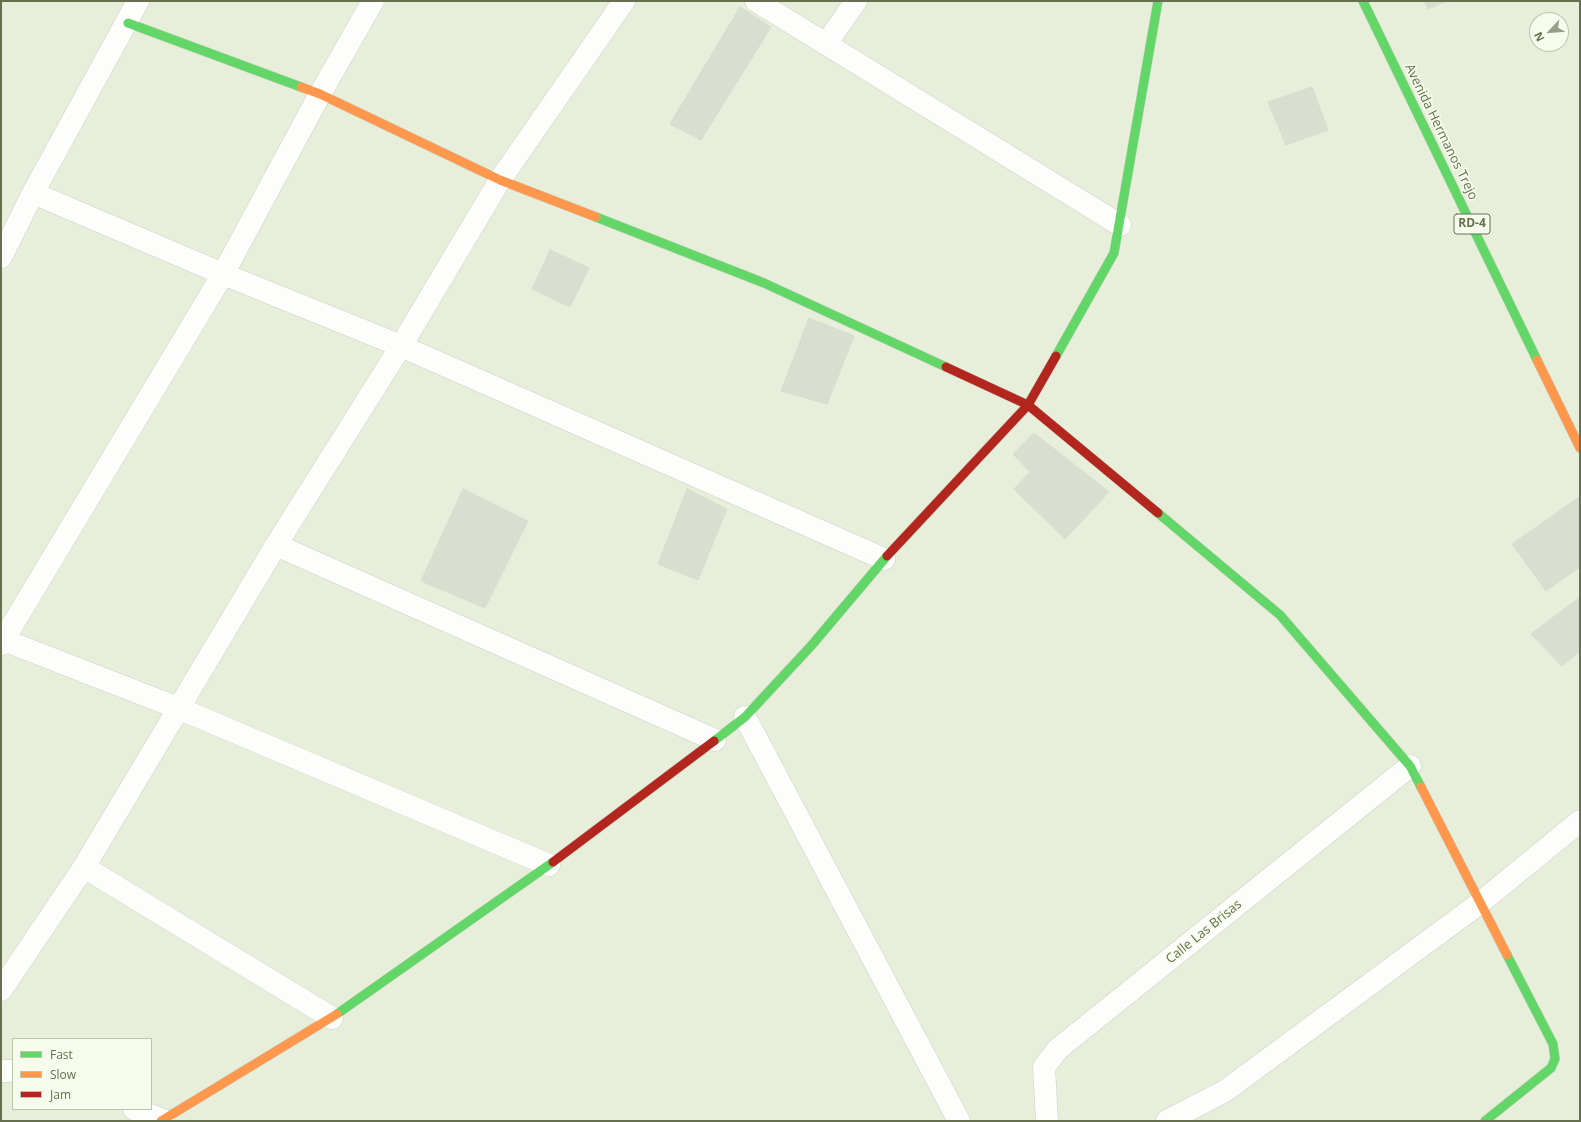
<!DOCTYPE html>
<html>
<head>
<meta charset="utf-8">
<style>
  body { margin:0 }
  #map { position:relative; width:1581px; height:1122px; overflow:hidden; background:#f0f5ea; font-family:"Open Sans",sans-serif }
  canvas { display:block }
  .frame { position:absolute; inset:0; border:2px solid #686f4e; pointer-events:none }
  .legend { position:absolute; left:12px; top:1038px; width:140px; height:72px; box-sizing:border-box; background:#f5fcec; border:1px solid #bdc4ad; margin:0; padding:5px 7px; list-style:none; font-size:12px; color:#686f4e }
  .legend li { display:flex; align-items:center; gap:8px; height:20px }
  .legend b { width:20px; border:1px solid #bdc4ad }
  .north { position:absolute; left:1529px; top:12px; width:40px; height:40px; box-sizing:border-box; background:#f5fcec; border:1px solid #bdc4ad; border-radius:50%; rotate:244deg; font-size:11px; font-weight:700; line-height:16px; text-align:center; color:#686f4e }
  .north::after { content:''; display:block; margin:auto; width:14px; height:18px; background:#989e85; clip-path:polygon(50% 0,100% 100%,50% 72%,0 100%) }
</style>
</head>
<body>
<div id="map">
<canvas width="1581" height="1122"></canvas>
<div class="frame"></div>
<ul class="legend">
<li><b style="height:5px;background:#63d668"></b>Fast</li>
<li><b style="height:5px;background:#ff974d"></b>Slow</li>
<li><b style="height:5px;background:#b3261e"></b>Jam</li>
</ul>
<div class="north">N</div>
</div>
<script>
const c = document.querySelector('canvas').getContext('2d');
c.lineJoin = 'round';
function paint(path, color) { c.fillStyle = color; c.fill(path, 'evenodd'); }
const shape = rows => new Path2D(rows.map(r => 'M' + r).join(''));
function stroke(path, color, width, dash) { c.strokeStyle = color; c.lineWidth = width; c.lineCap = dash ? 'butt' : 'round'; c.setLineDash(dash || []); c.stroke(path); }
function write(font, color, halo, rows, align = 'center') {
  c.font = font + ' "Open Sans",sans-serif'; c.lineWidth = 3.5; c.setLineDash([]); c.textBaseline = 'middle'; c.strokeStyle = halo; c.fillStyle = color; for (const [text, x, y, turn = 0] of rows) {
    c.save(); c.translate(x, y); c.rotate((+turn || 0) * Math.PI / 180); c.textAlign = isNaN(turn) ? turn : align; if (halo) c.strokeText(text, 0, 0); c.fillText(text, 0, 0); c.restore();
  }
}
const residential = shape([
  [1,1,1580,1,1580,1121,1,1121],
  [1537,20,1561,20,1561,44,1537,44],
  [13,1039,151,1039,151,1109,13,1109]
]);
const building = shape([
  [1424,1,1447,1,1428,9,1424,1],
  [740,7,771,27,701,140,670,124,740,7],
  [1312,87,1328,130,1286,145,1268,102,1312,87],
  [550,250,589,268,570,307,532,289,550,250],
  [809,318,854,336,827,404,781,391,809,318],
  [1034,433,1109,492,1065,539,1014,489,1030,472,1013,454,1034,433],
  [463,489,528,521,485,608,421,581,463,489],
  [687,489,727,509,698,580,658,564,687,489],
  [1578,498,1580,501,1580,567,1546,591,1512,544,1578,498],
  [1580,597,1580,651,1562,666,1531,634,1580,597]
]);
const street = shape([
  [756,1,1120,225],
  [826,44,856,1],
  [33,193,223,274,401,346,884,559],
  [1,257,33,193,138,1],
  [276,545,715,740],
  [1,639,178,708,549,865],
  [1,644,223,274,320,94,373,1],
  [745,717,959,1121],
  [84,867,332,1018],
  [1,990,84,867,276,545,401,346,500,180,624,1],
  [1,1071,13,1071],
  [134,1109,163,1120],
  [1047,1121,1044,1067,1058,1049,1410,766],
  [1167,1121,1225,1091,1480,903,1580,821]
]);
const fast = shape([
  [1363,1,1537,360],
  [128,23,301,87],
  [596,217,764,283,946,367],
  [1056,356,1114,253,1158,1],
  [1158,513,1280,615,1410,766,1421,787],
  [714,741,745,717,811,646,887,556],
  [337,1014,553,862],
  [1485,1121,1551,1068,1555,1059,1553,1044,1507,955]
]);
const slow = shape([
  [301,87,320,94,500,180,596,217],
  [1537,360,1580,448],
  [1421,787,1507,955],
  [161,1121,337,1014]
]);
const jam = shape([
  [946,367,1028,405,1158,513],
  [887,556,1028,405,1056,356],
  [553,862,714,741]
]);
const shields = [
  [1472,224,36]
];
const shieldNames = [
  ["RD-4",1472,224]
];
const streetNames = [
  ["Avenida Hermanos Trejo",1441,132,64],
  ["Calle Las Brisas",1204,932,-39]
];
paint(residential, '#e7efdb');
paint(building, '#daded0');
stroke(building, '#d8ddcd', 1);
stroke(street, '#cdd1c6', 23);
stroke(fast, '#cdd1c4', 10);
stroke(slow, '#cdd1c4', 10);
stroke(jam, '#cdd1c4', 10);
stroke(street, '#fdfefc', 22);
stroke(fast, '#63d668', 9);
stroke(slow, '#ff974d', 9);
stroke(jam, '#b3261e', 9);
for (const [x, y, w] of shields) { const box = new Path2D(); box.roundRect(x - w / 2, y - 10, w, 20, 3); c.fillStyle = '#f5fcec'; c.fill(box); stroke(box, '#686f4e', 1); }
write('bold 12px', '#686f4e', null, shieldNames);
write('13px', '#686f4e', '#f5fcec', streetNames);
</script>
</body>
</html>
